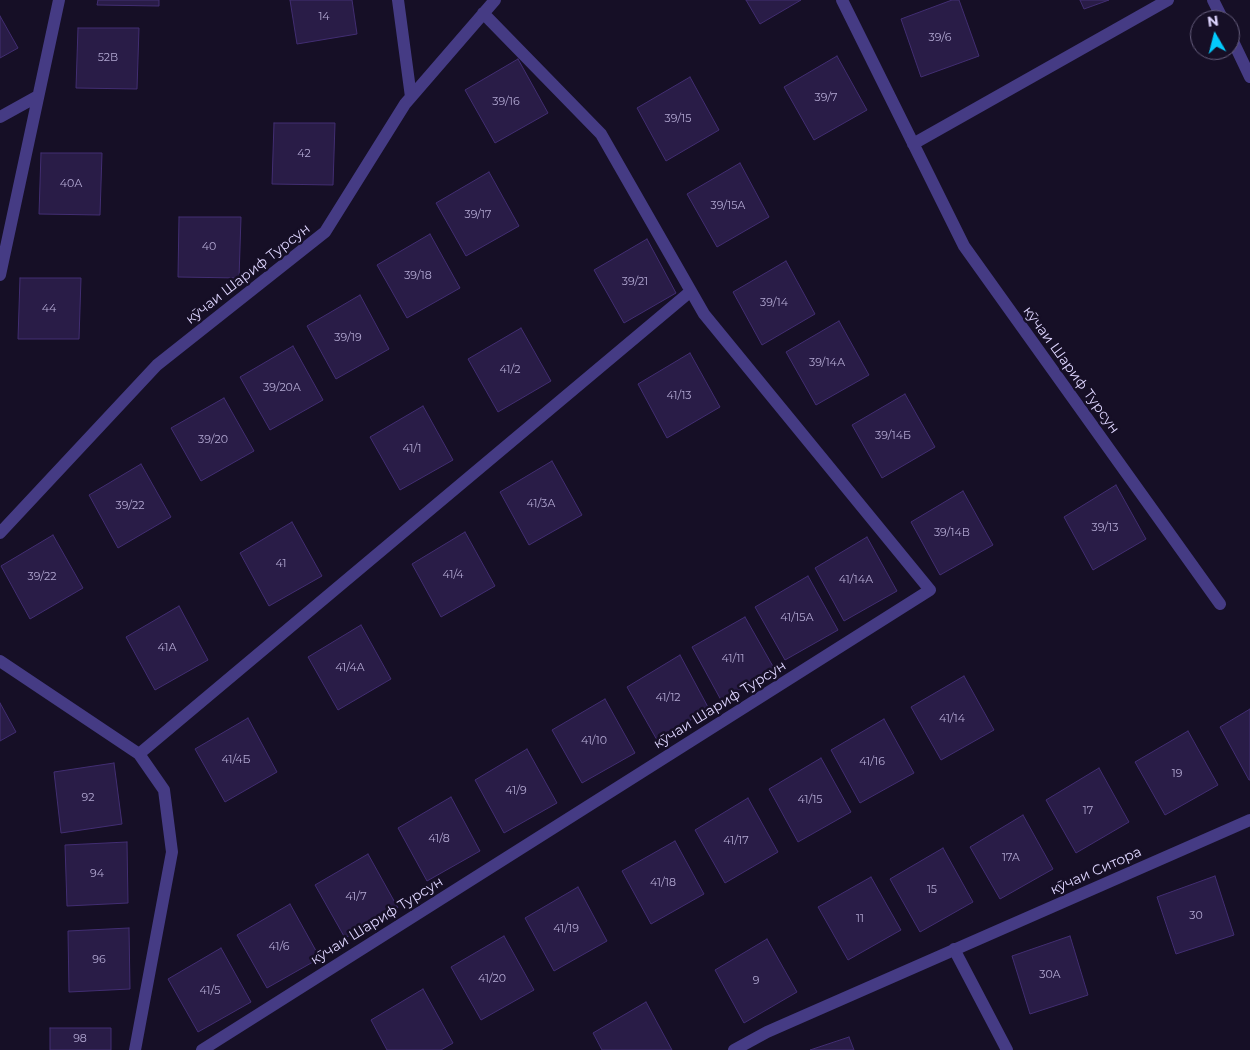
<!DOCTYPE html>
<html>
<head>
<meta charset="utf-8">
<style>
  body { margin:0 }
  #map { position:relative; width:1250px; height:1050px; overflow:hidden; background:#160f26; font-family:Montserrat,sans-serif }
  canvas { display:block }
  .north { position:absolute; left:1190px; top:10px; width:50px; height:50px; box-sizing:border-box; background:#160f26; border:1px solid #665e7d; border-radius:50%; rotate:352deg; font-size:14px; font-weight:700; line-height:20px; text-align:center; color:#ded5ff }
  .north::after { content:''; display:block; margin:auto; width:18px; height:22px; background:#03cafc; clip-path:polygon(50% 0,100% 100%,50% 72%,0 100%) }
</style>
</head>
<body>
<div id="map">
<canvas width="1250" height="1050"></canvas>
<div class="north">N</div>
</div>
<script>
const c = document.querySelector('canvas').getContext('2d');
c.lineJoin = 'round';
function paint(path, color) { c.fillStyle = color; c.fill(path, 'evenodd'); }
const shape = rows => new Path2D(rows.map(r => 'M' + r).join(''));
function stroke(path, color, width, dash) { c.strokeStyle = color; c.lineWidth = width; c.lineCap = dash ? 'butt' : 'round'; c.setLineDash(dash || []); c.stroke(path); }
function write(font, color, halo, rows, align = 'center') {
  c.font = font + ' Montserrat,sans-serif'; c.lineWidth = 5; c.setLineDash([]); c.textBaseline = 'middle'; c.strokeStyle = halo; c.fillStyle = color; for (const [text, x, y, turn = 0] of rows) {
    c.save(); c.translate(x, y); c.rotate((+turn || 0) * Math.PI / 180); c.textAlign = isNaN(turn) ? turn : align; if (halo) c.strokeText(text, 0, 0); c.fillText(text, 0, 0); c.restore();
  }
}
const building = shape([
  [98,0,159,0,159,6,97,5,98,0],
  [290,0,352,0,357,34,297,44,290,0],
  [746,0,801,0,760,24,746,0],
  [952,0,959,0,979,56,921,77,901,19,952,0],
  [1080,0,1109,0,1084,9,1080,0],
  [0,16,18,48,0,58,0,16],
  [78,28,139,28,137,89,76,88,78,28],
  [837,56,867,110,814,140,784,87,837,56],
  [518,59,548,113,495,143,465,90,518,59],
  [690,77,719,130,666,161,637,108,690,77],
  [274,123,335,123,333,185,272,184,274,123],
  [41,153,102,153,100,215,39,214,41,153],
  [740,163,769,217,717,247,687,194,740,163],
  [489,172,519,226,466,256,436,203,489,172],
  [179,217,241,217,239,278,178,277,179,217],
  [430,234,460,288,407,318,377,265,430,234],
  [647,239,676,293,624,323,594,270,647,239],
  [786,261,815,314,762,345,733,292,786,261],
  [20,278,81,278,79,339,18,339,20,278],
  [360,295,389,349,336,379,307,326,360,295],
  [839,321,869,375,816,405,786,352,839,321],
  [521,328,551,381,498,412,468,359,521,328],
  [293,346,323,400,270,430,240,377,293,346],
  [690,353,720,407,667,438,638,384,690,353],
  [905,394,935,447,882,478,852,425,905,394],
  [224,398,254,451,201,481,171,428,224,398],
  [423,406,453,460,400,490,370,437,423,406],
  [552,461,582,515,529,545,500,492,552,461],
  [141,464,171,517,118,548,89,495,141,464],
  [1116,485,1146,539,1093,570,1064,517,1116,485],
  [963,491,993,545,940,575,911,522,963,491],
  [292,522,322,576,269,606,240,553,292,522],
  [465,532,495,586,441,617,412,564,465,532],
  [53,535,83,588,30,619,1,566,53,535],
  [867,537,897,591,844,621,815,568,867,537],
  [808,576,838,630,785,660,755,607,808,576],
  [179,606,208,660,155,690,126,637,179,606],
  [745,617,775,670,721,700,692,647,745,617],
  [361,625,391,679,338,710,308,657,361,625],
  [680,655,709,709,657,740,627,687,680,655],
  [964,676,994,730,941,760,911,707,964,676],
  [605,699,635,753,582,783,552,730,605,699],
  [0,703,16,732,0,741,0,703],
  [1250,709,1250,780,1249,780,1220,727,1250,709],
  [248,718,277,772,225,802,195,749,248,718],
  [884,719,914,773,860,803,831,750,884,719],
  [1188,731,1218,785,1165,815,1135,762,1188,731],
  [527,749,557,803,504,833,475,780,527,749],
  [821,758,851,812,798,842,769,789,821,758],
  [114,763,122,824,61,833,54,772,114,763],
  [1099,768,1129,822,1076,853,1046,800,1099,768],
  [451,797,480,851,427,881,398,828,451,797],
  [748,798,778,852,725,883,695,830,748,798],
  [1023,815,1053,869,1000,899,970,847,1023,815],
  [675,841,704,894,651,924,622,871,675,841],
  [127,842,128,903,67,906,65,845,127,842],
  [943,848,973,902,920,932,890,879,943,848],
  [368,854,398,908,345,938,315,885,368,854],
  [1215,876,1234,935,1176,954,1157,897,1215,876],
  [871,877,901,930,848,960,818,907,871,877],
  [578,887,607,941,554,971,525,918,578,887],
  [290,904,320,958,267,988,237,935,290,904],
  [129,928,130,989,69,992,68,931,129,928],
  [504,936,534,990,481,1020,451,967,504,936],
  [1070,936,1088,995,1030,1014,1012,956,1070,936],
  [767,939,797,992,744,1023,715,970,767,939],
  [221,948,251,1002,198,1032,168,979,221,948],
  [423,989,453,1043,441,1050,387,1050,371,1020,423,989],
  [646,1002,672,1050,602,1050,593,1033,646,1002],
  [50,1028,111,1028,111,1050,50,1050,50,1028],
  [849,1037,854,1050,810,1050,849,1037]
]);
const minor = shape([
  [398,0,411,97],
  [842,0,964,246,1220,604],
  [1213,0,1223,20],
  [1230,35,1250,77],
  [0,117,38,96],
  [913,144,1168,0],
  [0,275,59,0],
  [0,533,157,365,325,232,405,104,495,0],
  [0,661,139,754,164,790,172,852,135,1050],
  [139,754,691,291],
  [954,949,1007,1050],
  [202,1050,930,590,704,314,601,134,483,13],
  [734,1050,767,1032,1250,820]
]);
const numberNames = [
  ["14",324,17],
  ["39/6",940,38],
  ["52В",108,58],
  ["39/7",826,98],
  ["39/16",506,102],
  ["39/15",678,119],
  ["42",304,154],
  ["40А",71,184],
  ["39/15А",728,206],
  ["39/17",478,215],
  ["40",209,247],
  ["39/18",418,276],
  ["39/21",635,282],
  ["39/14",774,303],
  ["44",49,309],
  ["39/19",348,338],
  ["39/14А",827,363],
  ["41/2",510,370],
  ["39/20А",282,388],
  ["41/13",679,396],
  ["39/14Б",893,436],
  ["39/20",213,440],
  ["41/1",412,449],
  ["41/3А",541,504],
  ["39/22",130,506],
  ["39/13",1105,528],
  ["39/14В",952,533],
  ["41",281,564],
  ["41/4",453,575],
  ["39/22",42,577],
  ["41/14А",856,580],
  ["41/15А",797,618],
  ["41А",167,648],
  ["41/11",733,659],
  ["41/4А",350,668],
  ["41/12",668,698],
  ["41/14",952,719],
  ["41/10",594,741],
  ["41/4Б",236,760],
  ["41/16",872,762],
  ["19",1177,774],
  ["41/9",516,791],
  ["92",88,798],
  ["41/15",810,800],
  ["17",1088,811],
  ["41/8",439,839],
  ["41/17",736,841],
  ["17А",1011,858],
  ["94",97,874],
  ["41/18",663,883],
  ["15",932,890],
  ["41/7",356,897],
  ["30",1196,916],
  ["11",860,919],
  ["41/19",566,929],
  ["41/6",279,947],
  ["96",99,960],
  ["30А",1050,975],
  ["41/20",492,979],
  ["9",756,981],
  ["41/5",210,991],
  ["98",80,1039]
];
const streetNames = [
  ["кӯчаи Шариф Турсун",248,274,-38],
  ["кӯчаи Шариф Турсун",1071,370,54],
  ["кӯчаи Шариф Турсун",720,705,-32],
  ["кӯчаи Ситора",1096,871,-24],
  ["кӯчаи Шариф Турсун",377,921,-32]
];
paint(building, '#291c47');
stroke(building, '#422e72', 1);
stroke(minor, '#453b84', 12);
write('11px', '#b1a7d1', null, numberNames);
write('14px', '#ded5ff', '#160f26', streetNames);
</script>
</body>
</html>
